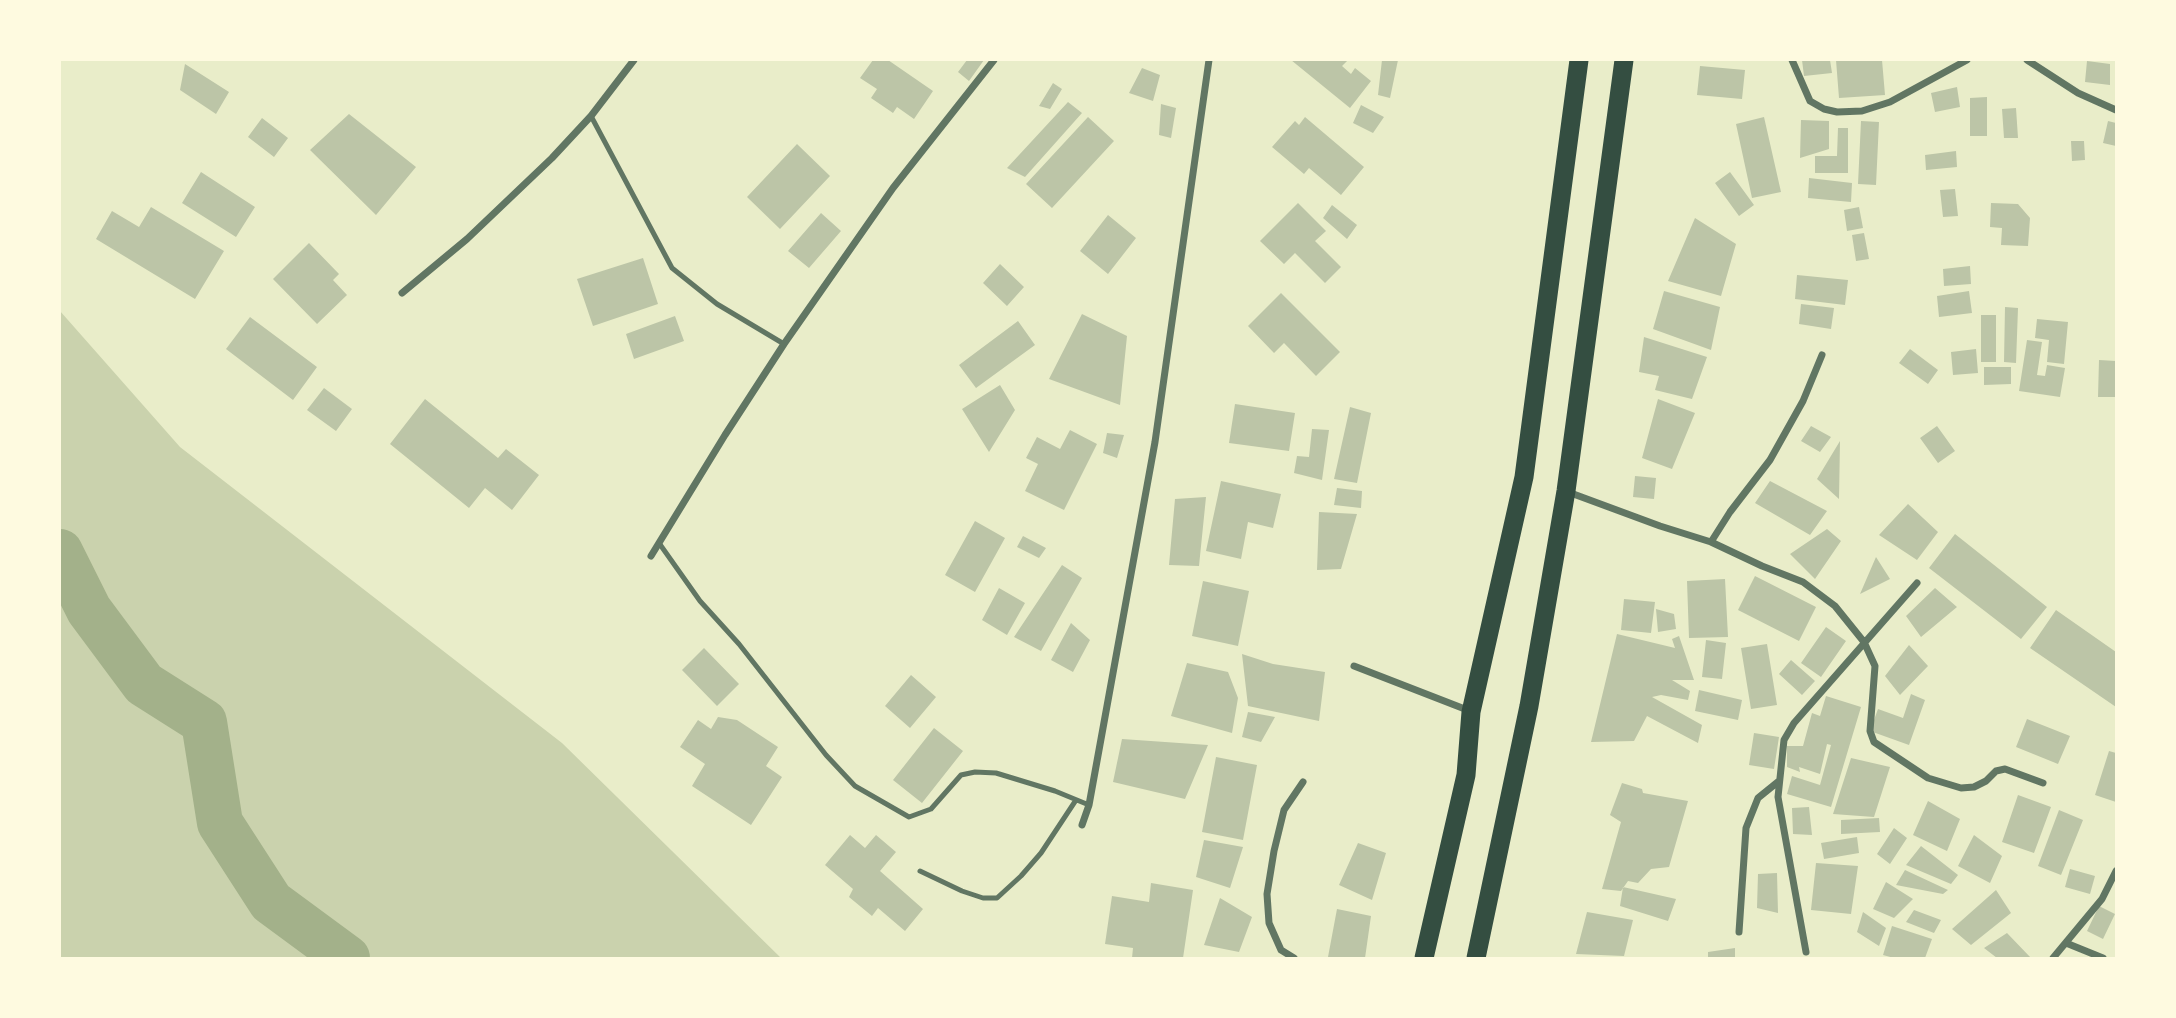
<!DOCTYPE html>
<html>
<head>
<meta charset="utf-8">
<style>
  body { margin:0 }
  #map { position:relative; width:2176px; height:1018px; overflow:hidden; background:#e9edc9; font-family:"Space Grotesk",sans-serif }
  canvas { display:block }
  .frame { position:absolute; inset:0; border:61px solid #fefae0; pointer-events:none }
</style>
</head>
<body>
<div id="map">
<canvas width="2176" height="1018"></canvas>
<div class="frame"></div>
</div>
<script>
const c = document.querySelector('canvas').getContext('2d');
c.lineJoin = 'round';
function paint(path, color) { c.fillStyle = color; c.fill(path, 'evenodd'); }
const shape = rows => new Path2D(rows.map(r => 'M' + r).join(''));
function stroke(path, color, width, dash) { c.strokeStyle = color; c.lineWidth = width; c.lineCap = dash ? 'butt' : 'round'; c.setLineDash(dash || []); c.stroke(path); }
const green = shape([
  [60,311,180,447,562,743,781,958,60,958]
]);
const river = shape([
  [60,552,89,610,144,684,204,722,220,823,271,902,347,958]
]);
const building = shape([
  [873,60,888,60,933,91,914,119,897,107,893,113,871,98,877,89,860,78],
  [967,60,984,60,969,81,958,72],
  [1291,60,1348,60,1342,66,1351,74,1355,68,1371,81,1350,108],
  [1382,60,1398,60,1390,98,1378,95],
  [1802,60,1830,60,1832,73,1804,76],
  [1836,60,1882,60,1885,95,1839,98],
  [2087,61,2110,64,2110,85,2085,82],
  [185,64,229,92,216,114,180,90],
  [1700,66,1745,70,1742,99,1697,95],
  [1142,68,1160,75,1153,101,1129,93],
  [1053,83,1062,89,1050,109,1039,106],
  [1957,87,1960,107,1935,112,1931,93],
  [1987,97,1987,136,1970,136,1970,98],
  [1068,102,1082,113,1025,177,1007,168],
  [1161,104,1176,108,1171,138,1159,135],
  [1361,105,1384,117,1373,133,1353,123],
  [2016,108,2018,138,2004,138,2002,109],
  [349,114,416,167,376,215,310,150],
  [1088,117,1114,141,1052,208,1026,184],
  [1305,117,1364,167,1341,195,1309,168,1304,174,1272,147,1295,121,1299,125],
  [1764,117,1781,192,1752,198,1736,124],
  [262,118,288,138,274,157,248,137],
  [1801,120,1829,121,1829,149,1800,158],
  [1861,121,1879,122,1876,185,1858,184],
  [2108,121,2116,123,2116,146,2103,143],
  [1838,128,1848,128,1848,173,1815,173,1815,156,1837,156],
  [2071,141,2084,141,2085,160,2072,161],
  [797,144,830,176,780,229,747,197],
  [1956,151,1957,167,1926,170,1925,155],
  [201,172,255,207,236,237,182,203],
  [1730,172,1754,205,1739,216,1715,183],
  [1809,178,1852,183,1851,202,1808,198],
  [1955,189,1958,216,1943,217,1940,190],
  [1298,203,1326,231,1315,241,1341,267,1325,283,1295,253,1284,264,1260,241],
  [1991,203,2018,204,2030,218,2028,246,2001,245,2002,228,1990,227],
  [1332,205,1357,225,1347,239,1323,218],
  [151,207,224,251,195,299,96,239,112,211,139,227],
  [1859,207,1863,228,1847,231,1844,210],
  [821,213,841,231,809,268,788,251],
  [1108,215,1136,238,1108,274,1080,251],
  [1695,218,1736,244,1721,296,1668,281],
  [1864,233,1869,259,1856,261,1852,235],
  [309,243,339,274,333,280,347,295,317,324,273,279],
  [643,258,658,304,593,326,577,279],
  [1000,264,1024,287,1007,306,983,283],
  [1970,266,1971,284,1944,286,1943,269],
  [1797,275,1848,280,1845,305,1795,299],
  [1664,291,1720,307,1711,350,1653,329],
  [1969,291,1972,313,1939,317,1937,296],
  [1281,293,1340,352,1316,376,1284,343,1274,353,1248,326],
  [1801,304,1834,308,1831,329,1799,324],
  [2005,307,2018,308,2016,363,2004,362],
  [1082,314,1127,336,1120,405,1049,379],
  [1981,315,1996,315,1996,362,1981,362],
  [675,316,684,341,634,359,626,334],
  [250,317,317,367,293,400,226,349],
  [2037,319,2068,322,2064,364,2047,362,2049,340,2035,338],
  [1018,321,1035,345,976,388,959,365],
  [1644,337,1707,357,1692,399,1655,390,1659,376,1639,372],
  [2027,340,2042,342,2037,375,2045,376,2047,365,2065,368,2060,397,2019,391],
  [1910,349,1938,370,1928,384,1899,363],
  [1976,349,1978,373,1953,375,1951,352],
  [2099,360,2116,361,2116,397,2098,397],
  [1984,367,2011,367,2011,384,1984,385],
  [1000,385,1015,410,989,452,962,409],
  [324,388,352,409,336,431,307,410],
  [425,399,498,458,506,449,539,475,512,510,485,488,469,508,390,444],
  [1658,399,1695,413,1672,469,1642,458],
  [1235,404,1295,413,1289,451,1229,443],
  [1350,407,1371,413,1357,483,1334,479],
  [1811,426,1831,437,1820,452,1801,441],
  [1937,426,1955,451,1938,463,1920,438],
  [1312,429,1329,430,1322,480,1294,473,1297,456,1309,457],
  [1070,430,1097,444,1064,510,1025,491,1038,464,1026,458,1037,437,1060,449],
  [1107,433,1124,435,1117,458,1103,453],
  [1840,441,1839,499,1817,479],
  [1635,476,1656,478,1654,499,1633,497],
  [1221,481,1281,494,1273,528,1248,522,1241,559,1206,551],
  [1770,481,1827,511,1810,535,1755,503],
  [1337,488,1362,491,1361,508,1334,505],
  [1206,497,1199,566,1169,565,1175,499],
  [1908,504,1938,532,1917,560,1879,535],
  [1319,512,1357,514,1341,569,1317,570],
  [975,521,1005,538,975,592,945,575],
  [1827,529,1841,541,1815,579,1790,554],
  [1955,534,2047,607,2021,639,1929,568],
  [1023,536,1046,548,1039,558,1017,547],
  [1876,557,1890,579,1860,594],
  [1062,565,1082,578,1041,651,1014,637],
  [1755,576,1816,607,1799,641,1738,610],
  [1725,579,1728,637,1689,638,1687,581],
  [1203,581,1249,591,1238,646,1192,636],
  [999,588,1025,603,1007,635,982,620],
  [1935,588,1957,607,1921,637,1906,616],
  [1624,599,1655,602,1651,633,1621,630],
  [1656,609,1674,614,1676,629,1658,632],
  [2056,610,2116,652,2116,707,2030,648],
  [1071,623,1090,640,1073,672,1051,660],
  [1826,627,1846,641,1821,677,1801,663],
  [1617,634,1675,648,1672,639,1679,636,1694,680,1672,680,1690,691,1688,700,1661,695,1652,697,1702,725,1698,743,1647,716,1634,741,1591,742],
  [1706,640,1726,643,1722,679,1702,677],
  [1767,644,1777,705,1751,709,1741,648],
  [1909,645,1928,666,1900,695,1885,676],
  [704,648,739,684,717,706,682,670],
  [1242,654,1273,664,1325,672,1319,721,1248,706],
  [1791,660,1815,681,1802,695,1779,674],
  [1187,663,1228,672,1238,698,1232,733,1171,716],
  [911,675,936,697,910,728,885,706],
  [1699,690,1742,700,1738,720,1695,711],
  [1911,694,1925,700,1909,745,1870,731,1878,709,1903,718],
  [1826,696,1861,707,1831,807,1787,794,1792,776,1820,785,1831,745,1827,744,1820,774,1799,767,1800,772,1787,767,1787,746,1803,746,1812,713,1820,716],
  [1248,712,1275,717,1261,742,1242,737],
  [718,717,737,720,778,747,766,766,782,777,751,825,692,786,705,764,680,747,698,720,711,729],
  [2027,719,2070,736,2058,764,2016,747],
  [934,728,963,751,922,803,893,780],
  [1754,733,1779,737,1774,769,1749,765],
  [1122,739,1208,745,1185,799,1113,782],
  [2109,751,2116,753,2116,802,2095,795],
  [1216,757,1257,765,1243,840,1202,832],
  [1851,758,1890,767,1874,817,1833,814],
  [1622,783,1642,789,1643,793,1688,801,1669,867,1651,869,1638,883,1628,881,1621,891,1602,889,1621,822,1610,815],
  [2018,795,2051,807,2034,853,2002,842],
  [1928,801,1960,819,1947,851,1913,835],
  [1809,807,1812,835,1793,834,1792,808],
  [2059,810,2083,820,2061,875,2038,866],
  [1879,818,1880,832,1841,834,1841,820],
  [1894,828,1907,838,1890,864,1877,854],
  [850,835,865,848,876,835,896,852,880,871,923,909,905,931,878,908,872,916,849,897,853,889,825,865],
  [1974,835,2002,856,1990,883,1958,866],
  [1857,837,1859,853,1824,859,1821,843],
  [1204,840,1243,847,1230,888,1196,877],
  [1358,843,1386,853,1372,900,1339,885],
  [1921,846,1958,875,1951,884,1906,865],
  [1816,863,1858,866,1851,914,1811,910],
  [2070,869,2095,876,2090,894,2065,887],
  [1905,870,1948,890,1943,894,1896,885],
  [1777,873,1778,913,1757,908,1758,874],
  [1886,882,1913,899,1894,918,1873,909],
  [1151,883,1193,890,1183,958,1132,958,1133,948,1105,944,1112,896,1149,902],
  [1623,887,1676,899,1668,921,1620,906],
  [1996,890,2011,913,1971,945,1952,929],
  [1220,898,1252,917,1239,952,1204,945],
  [2099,906,2115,914,2103,939,2087,931],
  [1337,909,1371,916,1365,958,1328,957],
  [1914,910,1941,920,1934,933,1906,922],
  [1587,912,1633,920,1624,956,1576,954],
  [1863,912,1886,928,1879,946,1857,932],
  [1892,926,1932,939,1925,958,1894,958,1883,955],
  [2007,933,2031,958,1997,958,1984,948],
  [1735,948,1735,958,1708,958,1708,952]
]);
const service = shape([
  [591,116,672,268,717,304,784,344],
  [659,543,700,601,739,644,826,755,855,786,909,817,931,809,961,775,975,772,996,773,1055,791,1089,805],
  [920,871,962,891,983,898,997,898,1021,876,1041,853,1076,800]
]);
const minor = shape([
  [1792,60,1810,101,1824,109,1837,112,1862,111,1890,102,1967,60],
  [2027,60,2078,93,2116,110],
  [402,293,467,239,552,158,591,116,634,60],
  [1568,492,1660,526,1711,542,1762,566,1803,582,1835,606,1864,642,1875,666,1870,731,1874,742,1928,778,1961,788,1974,787,1986,781,1996,771,2005,769,2043,783],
  [1711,542,1730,512,1770,460,1803,401,1822,355],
  [651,556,725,435,784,344,893,188,994,60],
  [1354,666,1470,711],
  [1082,825,1089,805,1155,442,1209,60],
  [1739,932,1746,828,1758,798,1779,781],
  [2066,943,2103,958],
  [1806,952,1778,797,1784,740,1794,723,1917,583],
  [1294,958,1281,950,1269,923,1267,894,1274,851,1284,810,1303,782],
  [2053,958,2102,899,2116,871]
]);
const trunk = shape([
  [1424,958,1466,775,1471,712,1524,477,1579,60],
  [1476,958,1529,706,1566,491,1624,60]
]);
paint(green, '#cad2ad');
stroke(river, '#a3b18a', 46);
paint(building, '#bcc5a7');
stroke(service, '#617663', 5);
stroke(minor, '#617663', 7);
stroke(trunk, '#344e41', 19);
</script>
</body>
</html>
